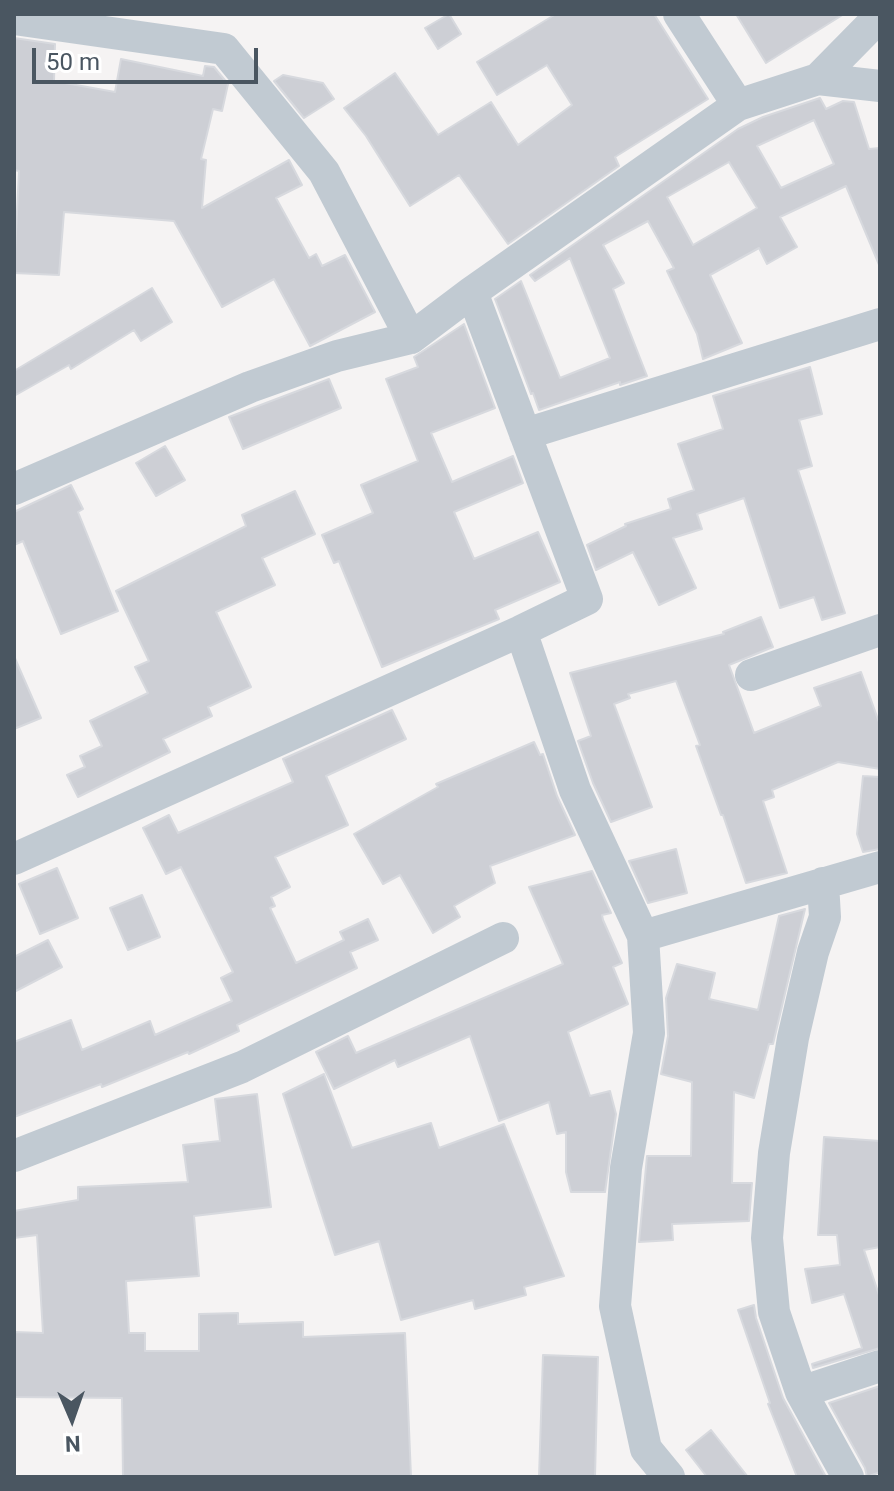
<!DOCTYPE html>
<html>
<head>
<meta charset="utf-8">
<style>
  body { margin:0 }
  #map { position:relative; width:894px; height:1491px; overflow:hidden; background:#f5f3f3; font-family:Roboto,sans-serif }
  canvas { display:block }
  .frame { position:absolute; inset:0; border:16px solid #4a5661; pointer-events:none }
  .north { position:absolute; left:32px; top:1379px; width:80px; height:80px; -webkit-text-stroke:6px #fff; paint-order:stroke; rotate:178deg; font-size:22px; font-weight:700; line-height:32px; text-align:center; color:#4a5661 }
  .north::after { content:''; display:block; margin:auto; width:28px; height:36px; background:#4a5661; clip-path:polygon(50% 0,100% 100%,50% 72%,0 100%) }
  .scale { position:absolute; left:32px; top:48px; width:226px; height:36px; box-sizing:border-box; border:4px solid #4a5661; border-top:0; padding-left:10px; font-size:24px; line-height:28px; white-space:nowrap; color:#4a5661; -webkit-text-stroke:6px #fff; paint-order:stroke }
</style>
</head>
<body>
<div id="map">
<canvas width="894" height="1491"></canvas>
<div class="frame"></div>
<div class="north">N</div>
<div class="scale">50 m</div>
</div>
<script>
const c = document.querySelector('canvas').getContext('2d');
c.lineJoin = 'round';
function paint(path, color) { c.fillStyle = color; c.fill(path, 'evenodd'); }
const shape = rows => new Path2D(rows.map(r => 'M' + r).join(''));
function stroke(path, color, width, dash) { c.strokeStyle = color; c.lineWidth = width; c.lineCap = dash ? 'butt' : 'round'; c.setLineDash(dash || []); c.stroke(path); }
const building = shape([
  [449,14,461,34,438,49,425,28,449,14],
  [556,14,654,14,708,99,615,157,619,166,508,244,459,175,410,206,366,136,344,108,395,73,438,135,491,102,518,145,572,105,547,65,497,95,477,62,556,14],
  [736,14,844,14,766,63,736,14],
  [14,38,55,44,54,81,115,92,121,59,203,76,205,66,214,67,228,84,222,111,213,109,201,159,206,160,202,208,289,160,302,185,276,198,309,258,316,254,322,266,345,255,375,312,310,346,274,279,222,307,174,221,64,212,59,275,14,273,19,171,14,170,14,38],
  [283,75,323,83,334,99,304,118,274,81,283,75],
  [820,98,826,109,843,101,854,102,869,149,880,148,880,267,846,186,780,217,797,247,767,264,759,248,710,275,742,343,703,359,697,334,667,271,674,268,648,221,603,245,624,283,613,289,647,376,620,385,620,382,539,410,533,393,531,394,495,299,521,281,560,378,610,358,570,258,535,281,530,275,738,129,763,117,820,98],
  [814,120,834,164,781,188,757,146,814,120],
  [729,162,757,208,693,245,667,197,729,162],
  [152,288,172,322,141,341,134,330,71,369,69,365,14,396,14,371,152,288],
  [464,324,495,408,431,433,452,482,513,456,523,483,454,512,474,559,538,532,560,582,495,610,499,619,382,667,339,561,334,563,322,535,373,513,361,485,418,461,386,379,418,367,414,357,464,324],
  [810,367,822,414,799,420,812,466,798,470,845,613,822,620,814,597,780,608,744,498,697,514,702,529,673,538,696,588,659,605,633,552,596,570,587,545,626,526,625,524,671,509,668,499,694,490,678,444,723,429,713,396,810,367],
  [329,379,341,408,243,449,229,417,329,379],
  [165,446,185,480,156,496,136,463,165,446],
  [71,485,83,509,78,512,118,611,61,634,23,541,14,545,14,512,71,485],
  [295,491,315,534,262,558,275,585,216,612,251,687,208,707,212,716,163,739,170,752,78,797,67,775,85,767,80,756,102,746,90,721,148,693,135,667,149,661,116,591,246,526,242,515,295,491],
  [761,617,773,647,729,665,754,733,821,706,814,688,861,672,880,725,880,769,838,762,772,790,774,797,763,801,787,873,746,883,723,815,721,815,696,746,700,745,676,681,628,694,630,698,614,704,652,807,611,822,593,783,578,741,591,736,570,673,724,634,723,632,761,617],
  [14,656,41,718,14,729,14,656],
  [392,710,406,739,326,776,348,825,275,857,290,887,271,897,275,906,270,908,296,963,344,940,340,932,368,919,378,940,350,952,357,968,237,1025,239,1031,189,1054,188,1052,102,1087,101,1084,14,1117,14,1042,71,1020,82,1050,150,1021,155,1035,232,1001,221,978,233,972,181,867,166,874,143,828,169,815,178,833,293,782,283,759,392,710],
  [534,742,540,755,543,754,557,796,575,835,490,866,495,883,454,906,460,917,433,933,400,875,383,884,354,834,438,787,436,784,534,742],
  [863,776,880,777,880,849,863,852,857,834,863,776],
  [676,849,687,893,648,903,629,861,676,849],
  [57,868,78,918,40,934,19,884,57,868],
  [592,871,611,913,602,915,603,920,622,963,613,967,628,1004,568,1032,590,1096,610,1091,616,1114,605,1192,571,1192,566,1172,566,1132,557,1134,549,1102,499,1121,470,1036,398,1067,395,1060,334,1089,316,1052,348,1036,356,1053,563,964,529,887,592,871],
  [142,895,160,937,128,950,110,908,142,895],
  [805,909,773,1044,769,1044,754,1098,734,1092,732,1183,752,1183,749,1221,672,1224,673,1240,639,1242,647,1156,691,1156,692,1082,661,1074,668,1036,666,998,677,964,715,973,709,999,758,1010,779,916,805,909],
  [48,940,62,967,14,992,14,957,48,940],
  [324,1074,352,1148,431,1123,439,1148,504,1124,564,1276,524,1287,526,1295,475,1309,473,1300,401,1320,379,1241,335,1255,283,1094,324,1074],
  [257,1094,271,1207,194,1216,199,1276,126,1281,129,1333,145,1333,145,1351,199,1351,199,1314,238,1313,238,1324,303,1322,303,1337,405,1333,411,1477,123,1477,122,1398,14,1397,14,1332,43,1333,37,1235,14,1238,14,1211,78,1200,78,1187,188,1182,183,1145,220,1141,215,1099,257,1094],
  [824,1137,880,1141,880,1247,864,1250,880,1298,880,1348,813,1368,812,1364,862,1348,844,1294,812,1303,805,1269,840,1265,837,1235,818,1235,824,1137],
  [754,1305,756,1318,783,1398,826,1477,797,1477,768,1404,770,1403,738,1310,754,1305],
  [543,1355,598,1357,595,1477,539,1477,543,1355],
  [880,1386,880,1472,867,1477,865,1468,829,1403,880,1386],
  [711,1430,748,1477,707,1477,686,1450,711,1430]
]);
const minor = shape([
  [679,14,738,105],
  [14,19,224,49,324,172,411,338],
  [818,79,880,86],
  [472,292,587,599,521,631],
  [525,434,880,324],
  [14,489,250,387,337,356,411,338,472,292,738,105,818,79,880,16],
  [751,675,880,630],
  [14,859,521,631,575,790,643,936],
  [823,883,825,917,813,952,793,1038,774,1153,767,1238,774,1312,801,1392,848,1477],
  [14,1156,242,1067,503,938],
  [801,1392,880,1366],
  [669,1477,646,1449,615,1306,626,1168,649,1033,643,936,880,867]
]);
paint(building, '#cdcfd5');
stroke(building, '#d7d9de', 2);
stroke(minor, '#c1cad2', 32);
</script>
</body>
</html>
